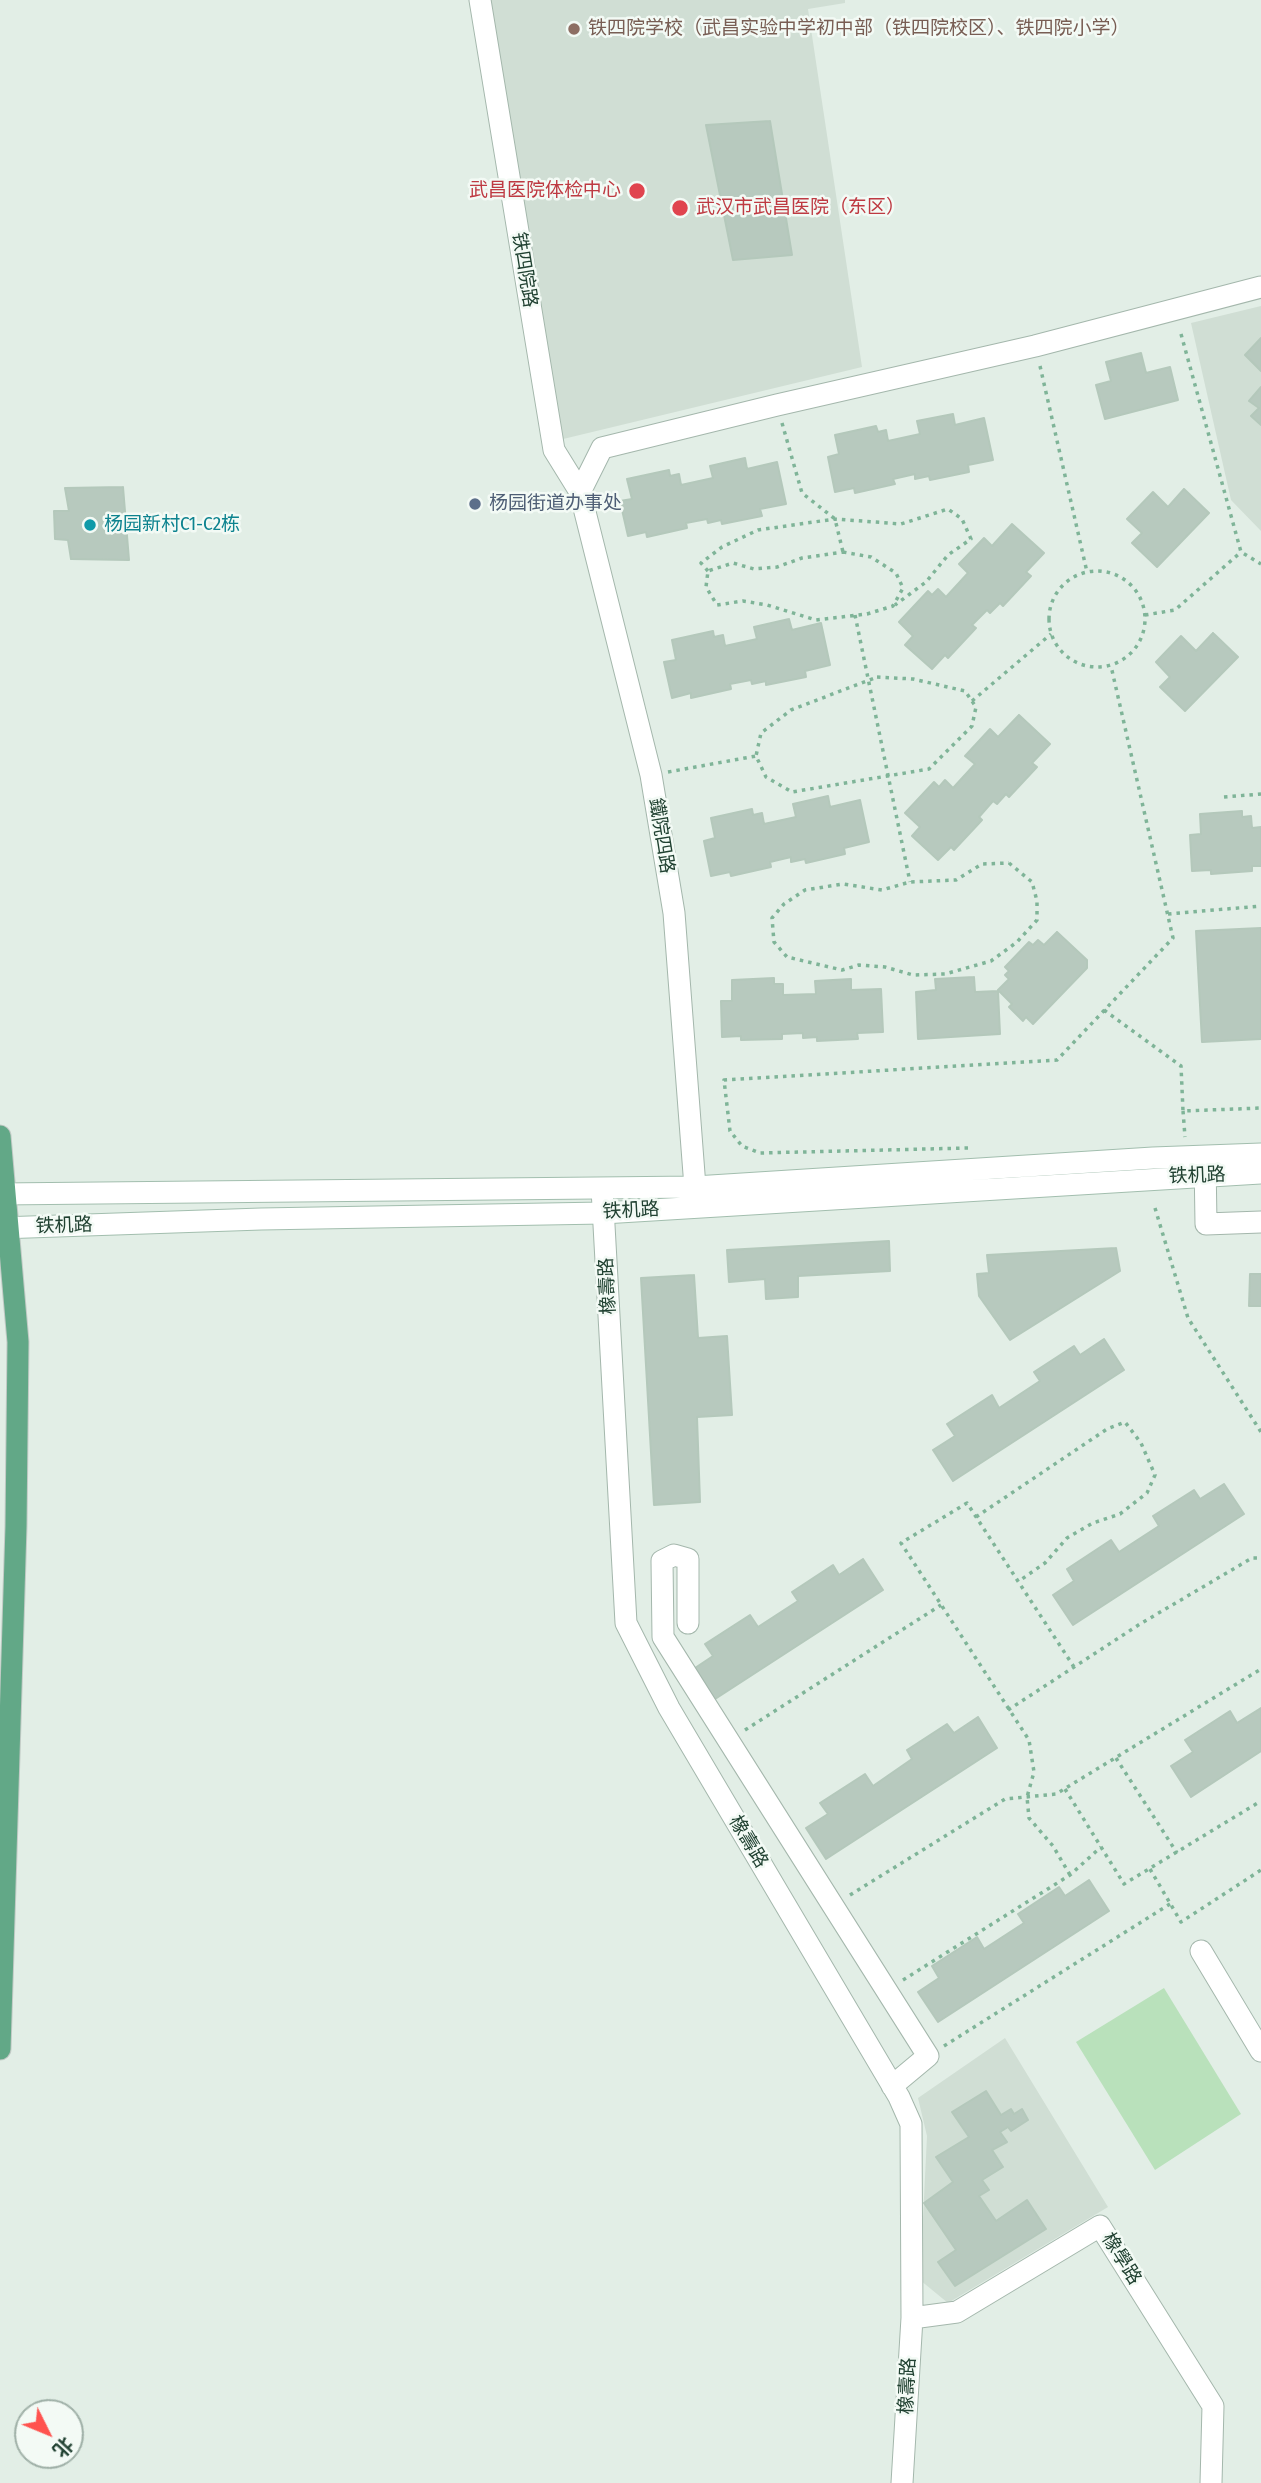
<!DOCTYPE html>
<html>
<head>
<meta charset="utf-8">
<style>
  body { margin:0 }
  #map { position:relative; width:1261px; height:2483px; overflow:hidden; background:#e2eee6; font-family:"Fira Sans Condensed","Noto Sans SC",sans-serif }
  canvas { display:block }
  .north { position:absolute; left:14px; top:2399px; width:70px; height:70px; box-sizing:border-box; background:#f3faf5; border:2px solid #9fb0a7; border-radius:50%; rotate:133deg; font-size:19px; font-weight:700; line-height:28px; text-align:center; color:#204131 }
  .north::after { content:''; display:block; margin:auto; width:24px; height:32px; background:#ff534f; clip-path:polygon(50% 0,100% 100%,50% 72%,0 100%) }
</style>
</head>
<body>
<div id="map">
<canvas width="1261" height="2483"></canvas>
<div class="north">北</div>
</div>
<script>
const c = document.querySelector('canvas').getContext('2d');
c.lineJoin = 'round';
function paint(path, color) { c.fillStyle = color; c.fill(path, 'evenodd'); }
const shape = rows => new Path2D(rows.map(r => 'M' + r).join(''));
function stroke(path, color, width, dash) { c.strokeStyle = color; c.lineWidth = width; c.lineCap = dash ? 'butt' : 'round'; c.setLineDash(dash || []); c.stroke(path); }
function write(font, color, halo, rows, align = 'center') {
  c.font = font + ' "Fira Sans Condensed","Noto Sans SC",sans-serif'; c.lineWidth = 5; c.setLineDash([]); c.textBaseline = 'middle'; c.strokeStyle = halo; c.fillStyle = color; for (const [text, x, y, turn = 0] of rows) {
    c.save(); c.translate(x, y); c.rotate((+turn || 0) * Math.PI / 180); c.textAlign = isNaN(turn) ? turn : align; if (halo) c.strokeText(text, 0, 0); c.fillText(text, 0, 0); c.restore();
  }
}
const built = shape([
  [490,0,845,0,845,3,808,9,862,367,559,440],
  [1261,306,1261,531,1231,500,1191,323],
  [1005,2038,1108,2207,948,2303,920,2280,927,2136,918,2098]
]);
const green = shape([
  [1164,1988,1241,2114,1155,2170,1076,2042]
]);
const building = shape([
  [770,121,792,255,733,260,706,125,770,121],
  [1261,338,1261,371,1245,355,1261,338],
  [1141,353,1146,373,1170,367,1178,400,1105,419,1096,385,1111,381,1106,362,1141,353],
  [1261,387,1261,425,1251,416,1259,408,1249,401,1261,387],
  [953,414,955,425,984,418,993,460,968,465,969,472,930,480,929,476,915,479,915,474,893,479,895,484,855,493,854,488,835,492,828,457,839,454,835,435,876,426,878,432,886,430,888,441,920,434,917,421,953,414],
  [745,458,747,469,777,462,786,504,760,509,762,516,722,524,721,520,708,523,707,519,686,523,687,528,647,537,646,532,628,536,620,501,632,499,627,479,669,470,670,476,679,474,681,485,713,478,710,466,745,458],
  [123,487,129,560,71,559,68,540,55,539,54,511,69,511,65,488,123,487],
  [1184,489,1209,513,1157,567,1132,543,1142,533,1127,519,1153,492,1168,507,1184,489],
  [1012,524,1044,553,1026,572,1031,576,1003,606,1000,603,990,613,987,610,972,625,976,628,948,658,945,655,932,669,905,645,913,636,899,622,928,591,932,595,938,589,946,597,968,573,959,564,984,538,992,546,1012,524],
  [789,619,792,630,821,623,830,665,805,671,806,677,766,685,766,681,752,684,751,680,730,684,731,689,691,698,691,693,672,698,664,662,676,660,672,640,713,631,714,637,723,635,725,646,757,639,754,627,789,619],
  [1213,633,1238,657,1185,711,1160,687,1170,677,1156,662,1181,636,1196,651,1213,633],
  [1019,715,1050,744,1032,763,1037,767,1009,797,1006,794,997,804,993,801,979,817,982,820,954,850,951,847,938,860,912,836,920,827,905,813,934,782,939,787,945,780,953,788,975,764,965,756,990,729,998,737,1019,715],
  [828,796,830,807,860,800,869,842,844,848,845,854,806,863,805,859,791,862,791,857,770,862,771,867,731,876,730,872,711,876,704,841,715,838,711,818,752,809,753,815,762,813,764,824,796,817,793,804,828,796],
  [1242,811,1242,817,1251,816,1252,828,1261,827,1261,866,1252,866,1252,871,1211,874,1211,870,1192,871,1190,835,1201,834,1200,814,1242,811],
  [1261,928,1261,1039,1202,1042,1196,931,1261,928],
  [1057,932,1087,960,1087,968,1033,1024,1026,1017,1023,1021,1009,1007,1012,1004,998,990,1009,979,1005,975,1009,971,1005,967,1029,942,1033,945,1038,940,1044,945,1057,932],
  [974,977,975,992,998,991,1000,1034,918,1039,916,992,936,990,935,979,974,977],
  [774,978,774,984,783,984,783,995,816,994,815,981,851,979,851,990,881,989,883,1032,857,1033,858,1039,817,1041,817,1037,803,1038,803,1033,782,1034,782,1039,741,1040,741,1036,722,1037,721,1001,732,1001,732,980,774,978],
  [889,1241,890,1271,798,1276,798,1297,766,1299,765,1279,729,1282,727,1250,889,1241],
  [1116,1248,1120,1271,1010,1340,979,1296,977,1274,989,1273,987,1255,1116,1248],
  [1250,1274,1261,1274,1261,1306,1249,1306,1250,1274],
  [694,1275,698,1338,727,1336,732,1415,697,1417,700,1502,654,1505,641,1278,694,1275],
  [1104,1339,1124,1370,953,1481,933,1450,955,1436,947,1424,992,1395,999,1408,1040,1381,1034,1372,1074,1346,1080,1355,1104,1339],
  [1224,1484,1244,1514,1073,1625,1053,1595,1074,1581,1067,1569,1111,1540,1119,1552,1159,1526,1153,1516,1194,1490,1200,1499,1224,1484],
  [863,1559,883,1590,712,1701,692,1670,713,1656,705,1644,750,1615,758,1627,798,1601,792,1592,833,1565,839,1575,863,1559],
  [1261,1708,1261,1751,1191,1797,1171,1766,1193,1752,1185,1740,1230,1711,1237,1723,1261,1708],
  [978,1717,997,1748,826,1859,806,1828,828,1814,820,1803,865,1774,873,1786,912,1759,907,1750,947,1724,954,1733,978,1717],
  [1089,1880,1109,1911,938,2022,918,1992,939,1978,932,1966,977,1937,984,1949,1024,1923,1018,1914,1059,1887,1065,1896,1089,1880],
  [986,2091,1001,2115,1011,2109,1014,2114,1022,2109,1028,2120,1011,2131,1008,2127,1000,2132,1007,2142,992,2150,1003,2167,982,2180,989,2190,979,2196,996,2221,1027,2200,1046,2229,955,2286,938,2262,956,2250,924,2203,953,2182,936,2157,969,2137,952,2112,986,2091]
]);
const path = shape([
  [1181,334,1241,552,1261,564],
  [1040,366,1087,572],
  [782,423,802,493,835,519,843,552],
  [843,552,871,557,896,573,903,588,893,606,867,614,816,620,767,605,743,601,717,605,706,587,708,571,733,563,754,569,777,567,802,558,843,552],
  [708,571,701,563,722,547,758,530,835,519,901,524,948,509,962,519,971,539,948,555,926,582,895,605],
  '1049 619a48 48 0 1 1 96 0a48 48 0 1 1-96 0Z',
  [855,615,910,882],
  [1145,615,1175,610,1241,552],
  [877,677,913,679,965,691,976,707,972,726,929,769,792,792,766,777,756,756,761,733,791,710,877,677],
  [972,701,1051,634],
  [668,772,756,756],
  [1224,797,1261,794],
  [1009,863,1032,882,1037,901,1037,920,1017,942,991,961,945,974,913,975,885,967,859,965,842,970,787,957,774,942,772,918,784,904,805,890,843,884,882,890,910,882,956,880,982,864,1009,863],
  [1168,914,1261,906],
  [1104,1010,1181,1066,1183,1111,1261,1108],
  [1183,1111,1185,1137],
  [968,1148,760,1153,742,1146,730,1131,724,1080,1057,1060,1173,938,1111,666],
  [1155,1208,1188,1318,1261,1432],
  [976,1517,1107,1429,1125,1422,1141,1443,1155,1475,1147,1493,1120,1514,1093,1523,1067,1538,1045,1563,1019,1581],
  [1008,1710,1140,1624,1252,1558,1261,1558],
  [745,1730,941,1605],
  [1116,1758,1177,1853],
  [1065,1789,1124,1884,1261,1801],
  [1150,1869,1181,1922,1261,1870],
  [1070,1875,1053,1846,1029,1818,1027,1797,1034,1772,1029,1740,901,1543,967,1503,1074,1667],
  [850,1895,1005,1799,1056,1794,1261,1669],
  [903,1980,1070,1875,1101,1847],
  [944,2046,1170,1904]
]);
const street = shape([
  [480,0,554,450,580,492,651,775,674,913,695,1187],
  [580,492,602,448,777,405,1035,346,1261,287],
  [1205,1159,1206,1224,1261,1222],
  [602,1189,626,1623,669,1708,899,2097,911,2124,912,2318,902,2483],
  [688,1623,688,1559,674,1555,662,1561,663,1637,928,2056,892,2086],
  [1201,1951,1261,2051],
  [912,2318,957,2312,1100,2226,1213,2406,1211,2483]
]);
const secondary = shape([
  [0,1194,695,1187,1153,1158,1261,1154],
  [0,1228,261,1219,603,1213,1261,1173]
]);
const primary = shape([
  [0,1136,18,1342,16,1526,0,2049]
]);
const markers = [
  [574,29,7,"#8d6e63"],
  [637,191,9,"#e0444e"],
  [680,208,9,"#e0444e"],
  [475,504,7,"#5c6f8a"],
  [90,525,7,"#0f9aa8"]
];
const educationNames = [
  ["铁四院学校（武昌实验中学初中部（铁四院校区）、铁四院小学）",588,29]
];
const healthNames = [
  ["武昌医院体检中心",621,191],
  ["武汉市武昌医院（东区）",696,208,"left"]
];
const streetNames = [
  ["铁四院路",524,270,81],
  ["鐵院四路",661,836,81],
  ["铁机路",1197,1176,-2],
  ["铁机路",631,1211,-3],
  ["铁机路",64,1226,-2],
  ["橡壽路",608,1286,-93],
  ["橡壽路",748,1842,59],
  ["橡學路",1121,2259,58],
  ["橡壽路",908,2386,-87]
];
const serviceNames = [
  ["杨园街道办事处",489,504]
];
const cultureNames = [
  ["杨园新村C1-C2栋",104,525]
];
paint(built, '#d0ded4');
paint(green, '#b9e1bb');
paint(building, '#b7c9be');
stroke(building, '#b4c8bb', 2);
stroke(street, '#a4b7ac', 23);
stroke(secondary, '#a2beae', 23);
stroke(primary, '#c1cac5', 23);
stroke(path, '#7fb498', 3.5, [3.5, 5]);
stroke(street, '#fff', 21);
stroke(secondary, '#fff', 21);
stroke(primary, '#62a887', 21);
for (const [x, y, r, color] of markers) { const dot = new Path2D(); dot.arc(x, y, r, 0, 2 * Math.PI); c.fillStyle = color; c.fill(dot); stroke(dot, '#f3faf5', 2.5); }
write('19px', '#785e54', '#f3faf5', educationNames, 'left');
write('19px', '#be3a42', '#f3faf5', healthNames, 'right');
write('19px', '#204131', '#f3faf5', streetNames);
write('19px', '#4e5e75', '#f3faf5', serviceNames, 'left');
write('19px', '#0d838f', '#f3faf5', cultureNames, 'left');
</script>
</body>
</html>
